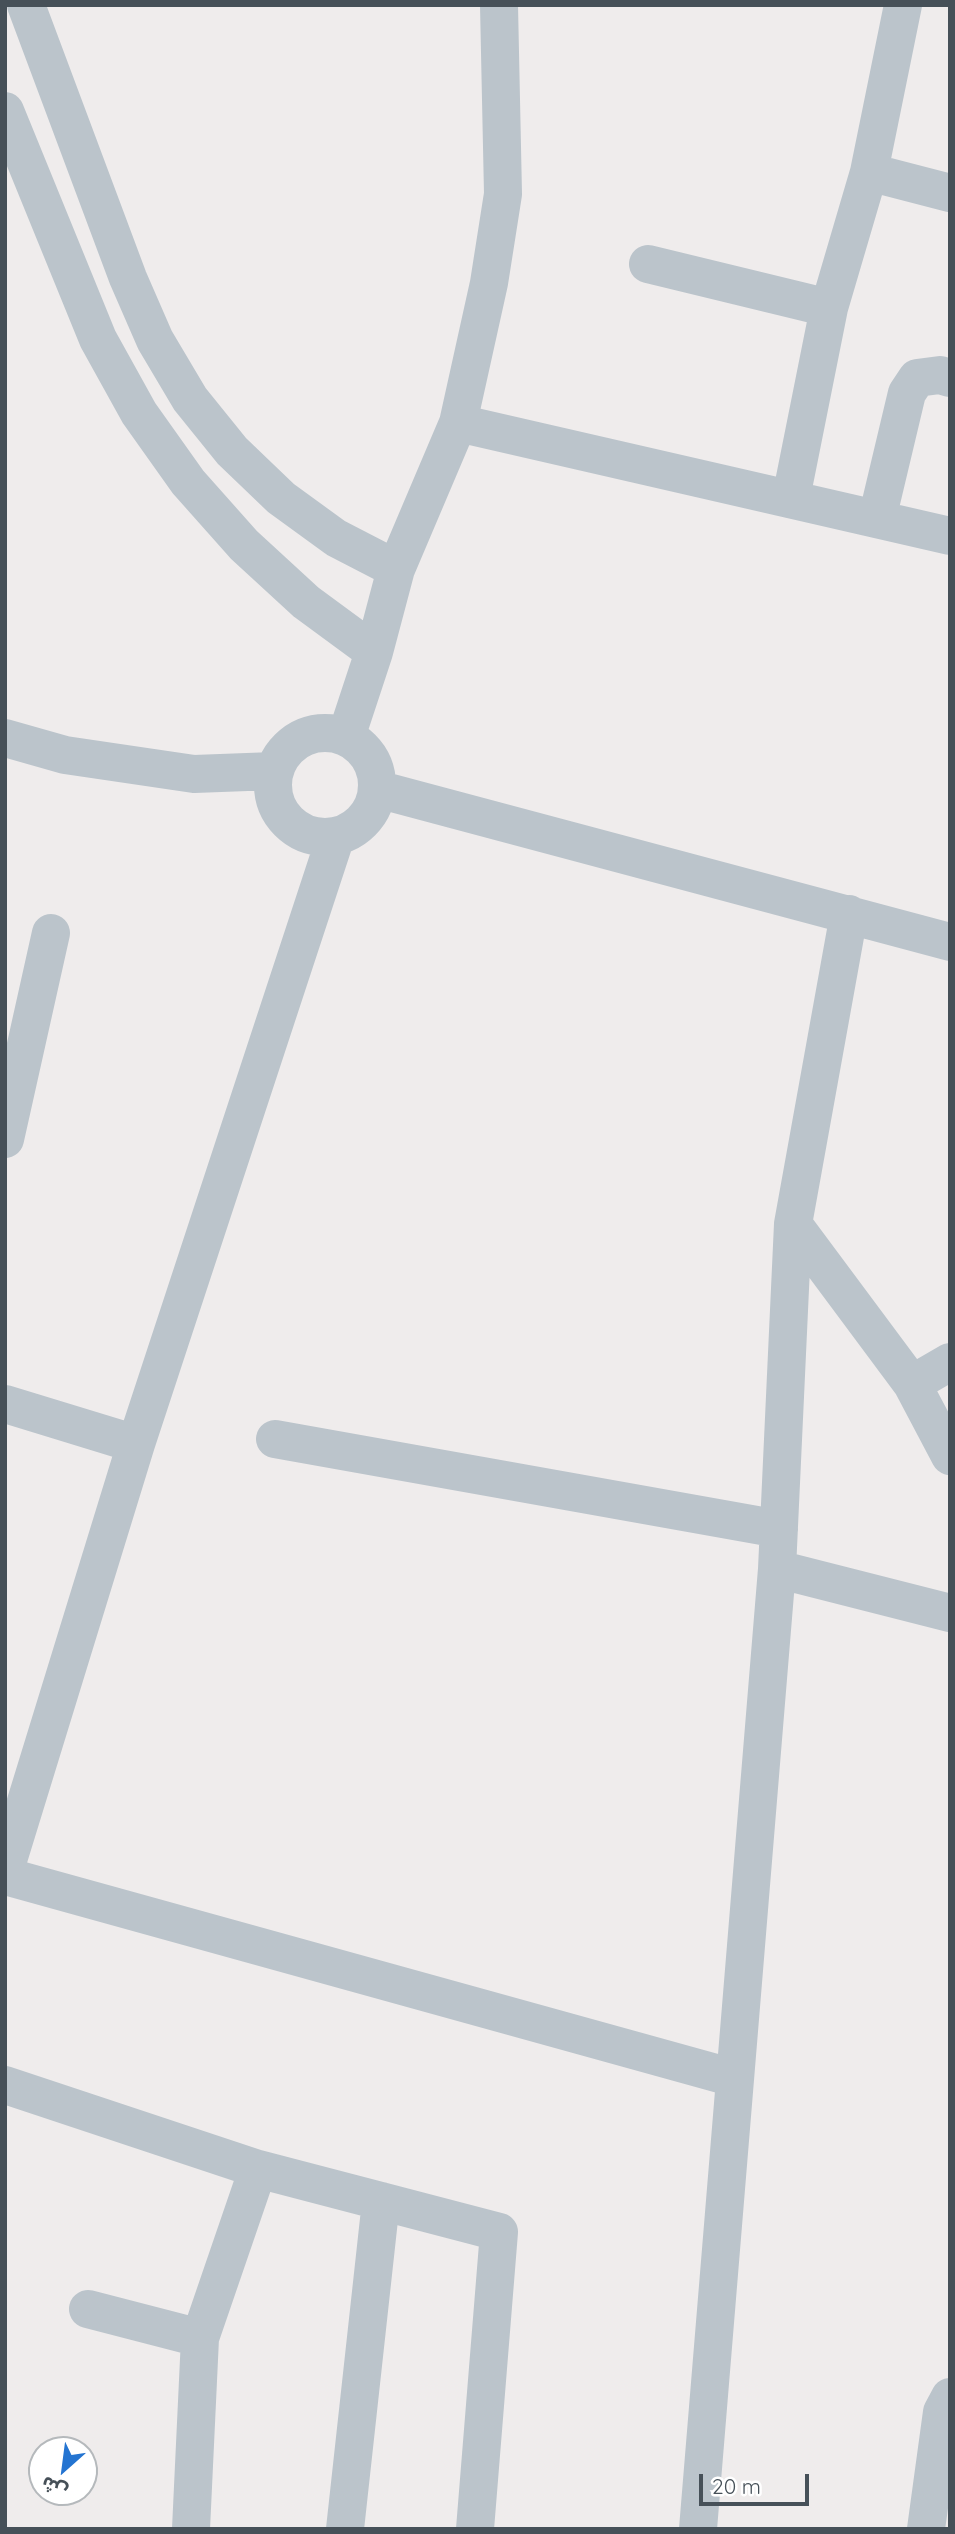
<!DOCTYPE html>
<html>
<head>
<meta charset="utf-8">
<style>
  body { margin:0 }
  #map { position:relative; width:955px; height:2534px; overflow:hidden; background:#efecec; font-family:Quicksand,"Noto Sans Arabic",sans-serif }
  canvas { display:block }
  .frame { position:absolute; inset:0; border:7px solid #465058; pointer-events:none }
  .north { position:absolute; left:28px; top:2436px; width:70px; height:70px; box-sizing:border-box; background:#fff; border:2px solid #b5b9bc; border-radius:50%; rotate:208deg; font-size:19px; font-weight:700; line-height:28px; text-align:center; color:#465058 }
  .north::after { content:''; display:block; margin:auto; width:24px; height:32px; background:#2474d1; clip-path:polygon(50% 0,100% 100%,50% 72%,0 100%) }
  .scale { position:absolute; left:699px; top:2474px; width:110px; height:32px; box-sizing:border-box; border:4px solid #465058; border-top:0; padding-left:9px; font-size:21px; line-height:24px; white-space:nowrap; color:#465058; -webkit-text-stroke:5px #fff; paint-order:stroke }
</style>
</head>
<body>
<div id="map">
<canvas width="955" height="2534"></canvas>
<div class="frame"></div>
<div class="north">ش</div>
<div class="scale">20 m</div>
</div>
<script>
const c = document.querySelector('canvas').getContext('2d');
c.lineJoin = 'round';
const shape = rows => new Path2D(rows.map(r => 'M' + r).join(''));
function stroke(path, color, width, dash) { c.strokeStyle = color; c.lineWidth = width; c.lineCap = dash ? 'butt' : 'round'; c.setLineDash(dash || []); c.stroke(path); }
const minor = shape([
  [26,5,128,278,155,340,190,399,232,451,281,498,336,538,396,569],
  [5,111,98,339,139,413,188,482,244,545,306,602,374,652],
  [869,172,950,193],
  [648,264,829,308],
  [458,423,950,536],
  [791,498,829,308,869,172,903,5],
  [877,519,907,393,917,378,940,375,950,378],
  '273 785a52 52 0 1 1 104 0a52 52 0 1 1-104 0Z',
  [346,737,374,652,396,569,458,423,489,283,503,194,499,5],
  [5,738,65,755,194,774,274,771],
  [377,789,950,942],
  [849,914,793,1224,912,1384,950,1456],
  [5,1139,51,933],
  [912,1384,950,1362],
  [5,1404,136,1444],
  [275,1439,779,1529],
  [777,1569,950,1613],
  [5,1870,136,1444,336,836],
  [5,1876,734,2078],
  [5,2085,258,2169,499,2232,475,2529],
  [88,2309,200,2338,191,2529],
  [200,2338,258,2169],
  [345,2529,381,2201],
  [698,2529,777,1569,793,1224],
  [926,2529,942,2412,950,2397]
]);
stroke(minor, '#bbc4cb', 38);
</script>
</body>
</html>
